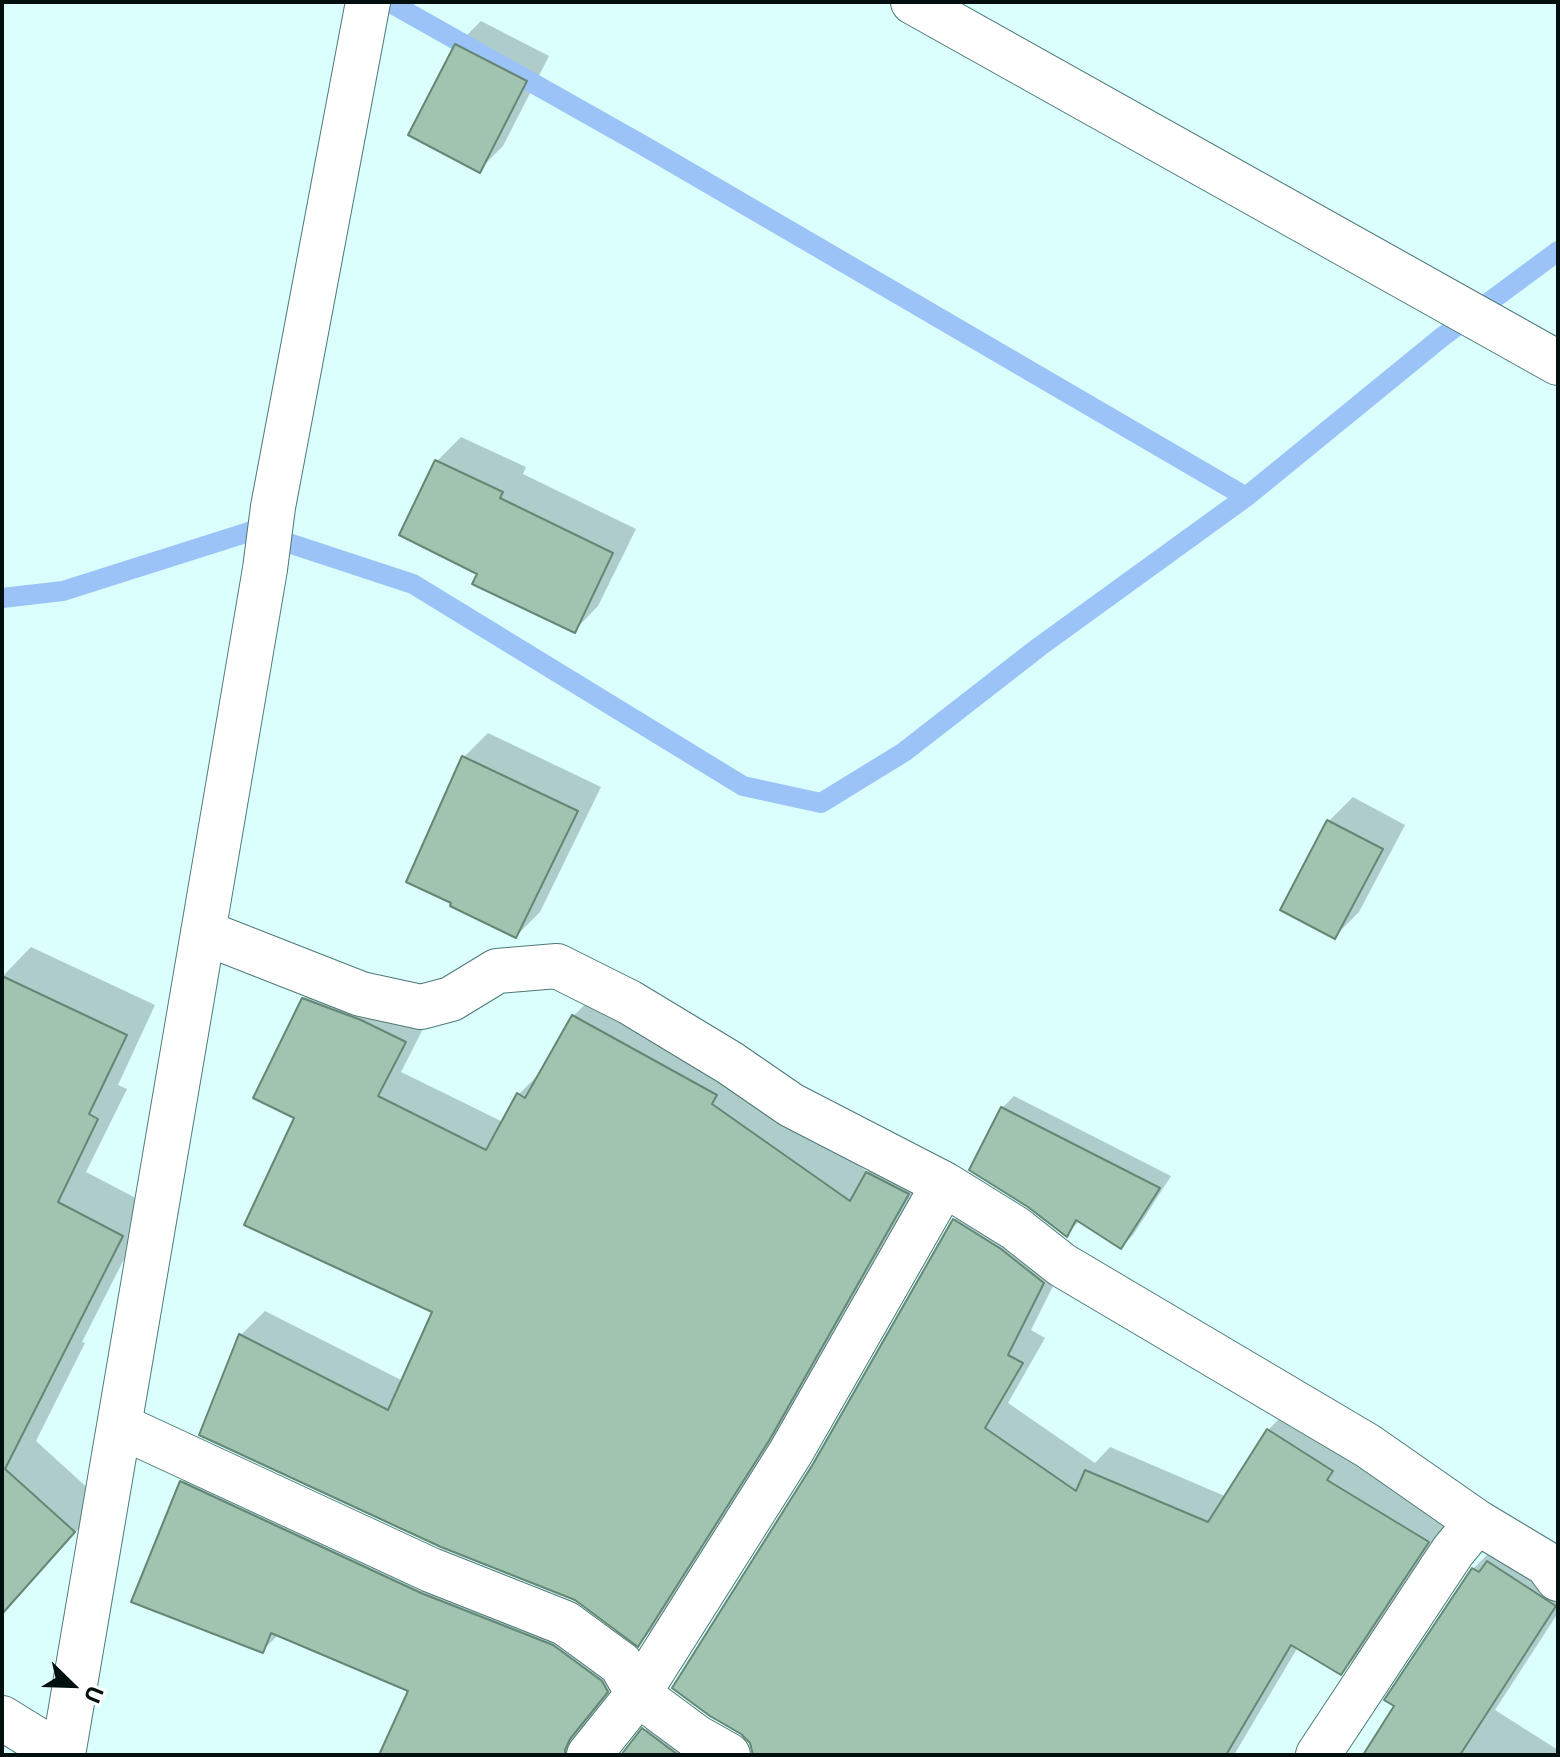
<!DOCTYPE html>
<html>
<head>
<meta charset="utf-8">
<style>
  body { margin:0 }
  #map { position:relative; width:1560px; height:1757px; overflow:hidden; background:#dafffd; font-family:"Public Sans",sans-serif }
  canvas { display:block }
  .frame { position:absolute; inset:0; border:4px solid #010f0f; pointer-events:none }
  .north { position:absolute; left:32px; top:1645px; width:80px; height:80px; -webkit-text-stroke:6px #fff; paint-order:stroke; rotate:113deg; font-size:22px; font-weight:700; line-height:32px; text-align:center; color:#010f0f }
  .north::after { content:''; display:block; margin:auto; width:28px; height:36px; background:#010f0f; clip-path:polygon(50% 0,100% 100%,50% 72%,0 100%) }
</style>
</head>
<body>
<div id="map">
<canvas width="1560" height="1757"></canvas>
<div class="frame"></div>
<div class="north">U</div>
</div>
<script>
const c = document.querySelector('canvas').getContext('2d');
c.lineJoin = 'round';
function paint(path, color) { c.fillStyle = color; c.fill(path, 'evenodd'); }
const shape = rows => new Path2D(rows.map(r => 'M' + r).join(''));
function stroke(path, color, width, dash) { c.strokeStyle = color; c.lineWidth = width; c.lineCap = dash ? 'butt' : 'round'; c.setLineDash(dash || []); c.stroke(path); }
const shadow = shape([
  [481,21,549,56,503,146,479,170,411,135,457,45],
  [461,437,526,467,523,474,636,529,598,606,574,631,480,573,401,534,437,461],
  [488,733,601,787,540,912,516,936,454,902,464,757],
  [1353,797,1405,825,1359,912,1335,936,1329,821],
  [31,947,155,1005,118,1085,127,1089,86,1172,151,1206,82,1342,85,1343,36,1441,103,1502,41,1570,12,1600,2,1591,2,977],
  [328,974,429,1017,401,1072,503,1122,518,1095,544,1069,573,1016,598,992,735,1079,868,1172,892,1149,932,1170,793,1413,662,1620,638,1644,241,1335,265,1311,403,1381,435,1311,296,1117,303,999],
  [1014,1096,1171,1176,1133,1235,1121,1247,1080,1220,1067,1234,1002,1108],
  [978,1196,1067,1258,1031,1330,1045,1338,1008,1403,1095,1463,1110,1447,1227,1497,1268,1430,1292,1406,1452,1517,1365,1648,1341,1672,1298,1647,1234,1755,755,1755,814,1465,954,1220],
  [206,1458,631,1666,593,1713,588,1725,607,1755,381,1755,410,1690,279,1634,262,1651,182,1482],
  [1497,1545,1558,1568,1558,1613,1495,1710,1558,1750,1555,1755,1366,1755,1397,1705,1473,1569],
  [668,1706,747,1755,621,1755]
]);
const stream = shape([
  [389,2,646,147,1246,497],
  [2,598,63,591,252,531,413,584,743,786,821,803,904,752,1039,647,1246,497,1442,337,1558,251]
]);
const building = shape([
  [455,44,527,81,480,173,408,135,455,44],
  [435,460,503,492,500,498,613,553,575,633,472,584,477,574,399,535,435,460],
  [462,756,578,811,516,938,450,906,451,903,406,882,462,756],
  [1327,820,1383,849,1335,939,1280,910,1327,820],
  [2,976,127,1035,89,1114,98,1119,58,1202,123,1236,5,1469,75,1532,2,1614,2,976],
  [302,998,361,1020,406,1042,378,1096,486,1150,517,1093,525,1098,572,1015,717,1095,712,1104,850,1201,866,1172,909,1194,770,1439,638,1647,575,1600,441,1547,199,1435,239,1334,388,1410,432,1312,244,1225,294,1118,253,1098,302,998],
  [1001,1107,1160,1188,1121,1249,1076,1220,1067,1237,1028,1207,969,1170,1001,1107],
  [953,1219,1001,1249,1044,1283,1008,1355,1023,1363,985,1428,1076,1491,1085,1470,1208,1522,1267,1429,1333,1471,1327,1480,1429,1542,1341,1675,1291,1645,1226,1755,753,1755,750,1743,741,1734,710,1716,672,1688,813,1464,953,1219],
  [180,1481,421,1593,553,1645,602,1681,608,1692,570,1739,565,1750,565,1755,379,1755,408,1691,271,1633,263,1653,131,1602,180,1481],
  [1487,1561,1556,1606,1460,1755,1363,1755,1394,1706,1384,1700,1472,1568,1479,1572,1487,1561],
  [642,1728,678,1755,621,1755,642,1728]
]);
const minor = shape([
  [913,2,1558,363],
  [203,932,361,994,421,1007,451,999,497,971,557,966,629,1002,730,1063,791,1105,944,1184,1015,1228,1062,1265,1368,1446,1477,1522,1547,1564,1558,1579],
  [120,1426,431,1570,565,1623,621,1664,638,1694,696,1737,728,1755],
  [2,1718,62,1755],
  [63,1755,265,569,273,507,368,2],
  [589,1755,638,1694,791,1452,944,1184],
  [1318,1755,1453,1551,1477,1522]
]);
paint(shadow, '#0003');
stroke(stream, '#9bc3f7', 20);
paint(building, '#a1c4b0');
stroke(building, '#658775', 2);
stroke(minor, '#4e7977', 46);
stroke(minor, '#fff', 44);
</script>
</body>
</html>
